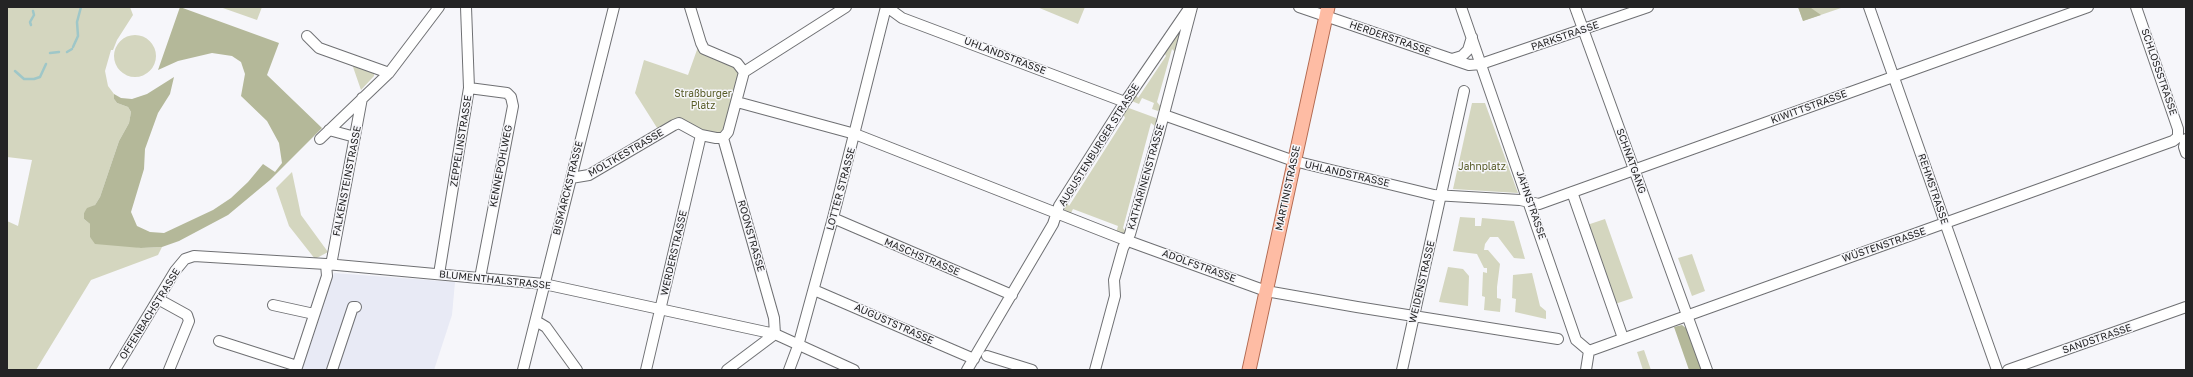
<!DOCTYPE html>
<html>
<head>
<meta charset="utf-8">
<style>
  body { margin:0 }
  #map { position:relative; width:2193px; height:377px; overflow:hidden; background:#f6f6fa; font-family:"Golos Text",sans-serif }
  canvas { display:block }
  .frame { position:absolute; inset:0; border:8px solid #242425; pointer-events:none }
</style>
</head>
<body>
<div id="map">
<canvas width="2193" height="377"></canvas>
<div class="frame"></div>
</div>
<script>
const c = document.querySelector('canvas').getContext('2d');
c.lineJoin = 'round';
function paint(path, color) { c.fillStyle = color; c.fill(path, 'evenodd'); }
const shape = rows => new Path2D(rows.map(r => 'M' + r).join(''));
function stroke(path, color, width, dash) { c.strokeStyle = color; c.lineWidth = width; c.lineCap = dash ? 'butt' : 'round'; c.setLineDash(dash || []); c.stroke(path); }
function write(font, color, halo, rows, align = 'center') {
  c.font = font + ' "Golos Text",sans-serif'; c.lineWidth = 3; c.setLineDash([]); c.textBaseline = 'middle'; c.strokeStyle = halo; c.fillStyle = color; for (const [text, x, y, turn = 0] of rows) {
    c.save(); c.translate(x, y); c.rotate((+turn || 0) * Math.PI / 180); c.textAlign = isNaN(turn) ? turn : align; if (halo) c.strokeText(text, 0, 0); c.fillText(text, 0, 0); c.restore();
  }
}
const built = shape([
  [334,273,455,282,452,315,434,370,302,370]
]);
const green = shape([
  [7,7,130,7,133,15,117,40,113,50,111,50,105,71,108,86,114,94,114,99,117,103,128,107,131,112,129,123,119,141,100,197,95,205,84,213,84,219,90,224,90,237,141,248,162,247,158,255,91,280,36,370,7,370,7,221,18,226,32,160,7,157],
  [220,7,262,7,257,20],
  [1037,7,1085,7,1078,24],
  [1798,7,1844,7,1803,21],
  [1178,33,1180,35,1176,53,1172,49,1157,102,1161,107,1160,109,1158,111,1152,109,1154,103,1142,98,1139,104,1134,102,1132,101,1135,93,1138,98,1166,56,1163,51],
  '114 56a21 21 0 1 1 42 0a21 21 0 1 1-42 0Z',
  [698,47,735,66,740,73,724,130,721,134,702,132,686,123,659,131,635,93,644,60,688,75],
  [352,64,374,71,374,76,361,90],
  [1472,103,1485,103,1518,193,1453,189],
  [1126,107,1156,118,1157,121,1156,127,1151,123,1123,228,1127,233,1125,235,1116,233,1118,226,1073,209,1070,215,1063,208,1066,201,1069,206,1125,118,1123,113],
  [292,172,301,215,328,252,315,259,289,226,276,188],
  [1460,217,1475,218,1475,226,1481,226,1482,218,1514,221,1525,259,1514,258,1498,237,1490,237,1485,244,1484,250,1488,250,1500,264,1497,287,1497,298,1501,299,1500,312,1484,310,1485,297,1482,296,1483,272,1487,273,1487,268,1484,268,1477,254,1453,251],
  [1605,219,1633,298,1615,304,1587,225],
  [1692,254,1705,291,1692,296,1678,258],
  [1448,267,1463,269,1469,276,1468,306,1439,302],
  [1532,273,1540,306,1546,311,1546,319,1515,312,1516,299,1512,298,1513,275],
  [1644,350,1651,370,1643,370,1637,352]
]);
const forest = shape([
  [180,7,279,43,267,75,322,128,270,180,228,215,179,241,162,247,141,248,95,244,90,237,90,224,84,219,84,213,87,208,95,205,100,197,119,141,129,123,131,112,128,107,117,103,114,99,114,94,121,98,132,99,147,94,174,77,170,94,158,113,145,149,144,169,131,212,137,226,150,232,164,233,213,210,231,198,248,182,263,164,275,172,282,163,279,143,267,121,241,96,245,74,241,62,232,56,212,53,178,61,158,70],
  [1798,7,1811,8,1821,15,1803,21],
  [1682,325,1687,329,1703,370,1689,370,1674,327]
]);
const stream = shape([
  [31,25,30,22,34,15,33,11],
  [73,47,78,36,77,22,81,7],
  [67,52,72,49],
  [50,53,59,52],
  [15,71,24,79,34,79,40,77,46,64]
]);
const minor = shape([
  [887,7,902,18,1125,102],
  [1299,7,1469,65,1481,64,1648,7],
  [1461,7,1576,340,1589,351,1586,370],
  [1575,7,1707,370],
  [1869,7,1997,370],
  [307,36,319,48,389,73],
  [1452,59,1462,56,1468,50,1472,37],
  [744,72,846,7],
  [469,88,507,93,511,97,513,106,480,278],
  [737,102,855,134,1120,238,1266,291,1357,307,1558,339],
  [1164,115,1294,161,1434,195,1520,200,1539,204,2088,7],
  [329,130,355,137],
  [723,138,774,318,775,334,727,370],
  [320,139,389,73,439,7],
  [2186,139,2184,147,2186,153],
  [571,178,589,175,674,125,679,123,701,135,716,138,723,138,728,132,744,72,737,63,704,49,701,43,690,7],
  [1572,192,1623,338],
  [833,218,1012,295],
  [331,265,362,98],
  [439,274,469,88,466,7],
  [814,290,974,359],
  [158,299,187,315,189,321,169,370],
  [273,305,314,314],
  [536,321,546,327,577,370],
  [219,341,297,366],
  [1589,351,2173,141,2178,137,2178,129,2136,7],
  [987,356,1032,370],
  [115,370,175,271,185,259,194,256,326,264,544,284,775,334,854,370],
  [296,370,327,276,326,264],
  [332,370,353,307,356,307],
  [523,370,614,7],
  [646,370,701,135],
  [789,370,798,346,833,218,886,7],
  [967,370,1053,224,1059,206,1125,102,1190,7],
  [1095,370,1115,296,1114,280,1123,248,1130,234,1159,133,1192,7],
  [1402,370,1464,91],
  [2008,370,2186,307]
]);
const major = shape([
  [1249,370,1328,7]
]);
const streetNames = [
  ["PARKSTRASSE",1565,36,-19],
  ["HERDERSTRASSE",1390,38,19],
  ["UHLANDSTRASSE",1005,56,21],
  ["SCHLOSSSTRASSE",2159,72,71],
  ["KIWITTSTRASSE",1809,107,-20],
  ["ZEPPELINSTRASSE",461,141,-81],
  ["AUGUSTENBURGER STRASSE",1099,145,-58],
  ["MOLTKESTRASSE",626,153,-30],
  ["SCHNATGANG",1631,161,70],
  ["KENNEPOHLWEG",501,166,-79],
  ["UHLANDSTRASSE",1347,174,13],
  ["KATHARINENSTRASSE",1146,177,-74],
  ["FALKENSTEINSTRASSE",347,181,-79],
  ["BISMARCKSTRASSE",568,188,-76],
  ["MARTINISTRASSE",1288,188,-78],
  ["LOTTER STRASSE",841,189,-75],
  ["REHMSTRASSE",1933,189,71],
  ["JAHNSTRASSE",1531,205,71],
  ["ROONSTRASSE",751,236,74],
  ["WÜSTENSTRASSE",1884,245,-19],
  ["WERDERSTRASSE",674,253,-77],
  ["MASCHSTRASSE",922,257,23],
  ["ADOLFSTRASSE",1199,266,20],
  ["BLUMENTHALSTRASSE",495,280,6],
  ["WEIDENSTRASSE",1422,282,-77],
  ["OFFENBACHSTRASSE",150,314,-58],
  ["AUGUSTSTRASSE",894,324,24],
  ["SANDSTRASSE",2097,339,-19]
];
const parkNames = [
  ["Straßburger",703,94],
  ["Platz",703,106],
  ["Jahnplatz",1482,167]
];
paint(built, '#e8eaf5');
paint(green, '#d4d6bf');
paint(forest, '#b4b899');
stroke(stream, '#9fc7c8', 2.5);
stroke(minor, '#6f7073', 12);
stroke(major, '#b26a51', 15);
stroke(minor, '#fff', 10);
stroke(major, '#febca4', 13);
write('10px', '#242425', '#f6f6fa', streetNames);
write('10px', '#575b27', '#f6f6fa', parkNames);
</script>
</body>
</html>
